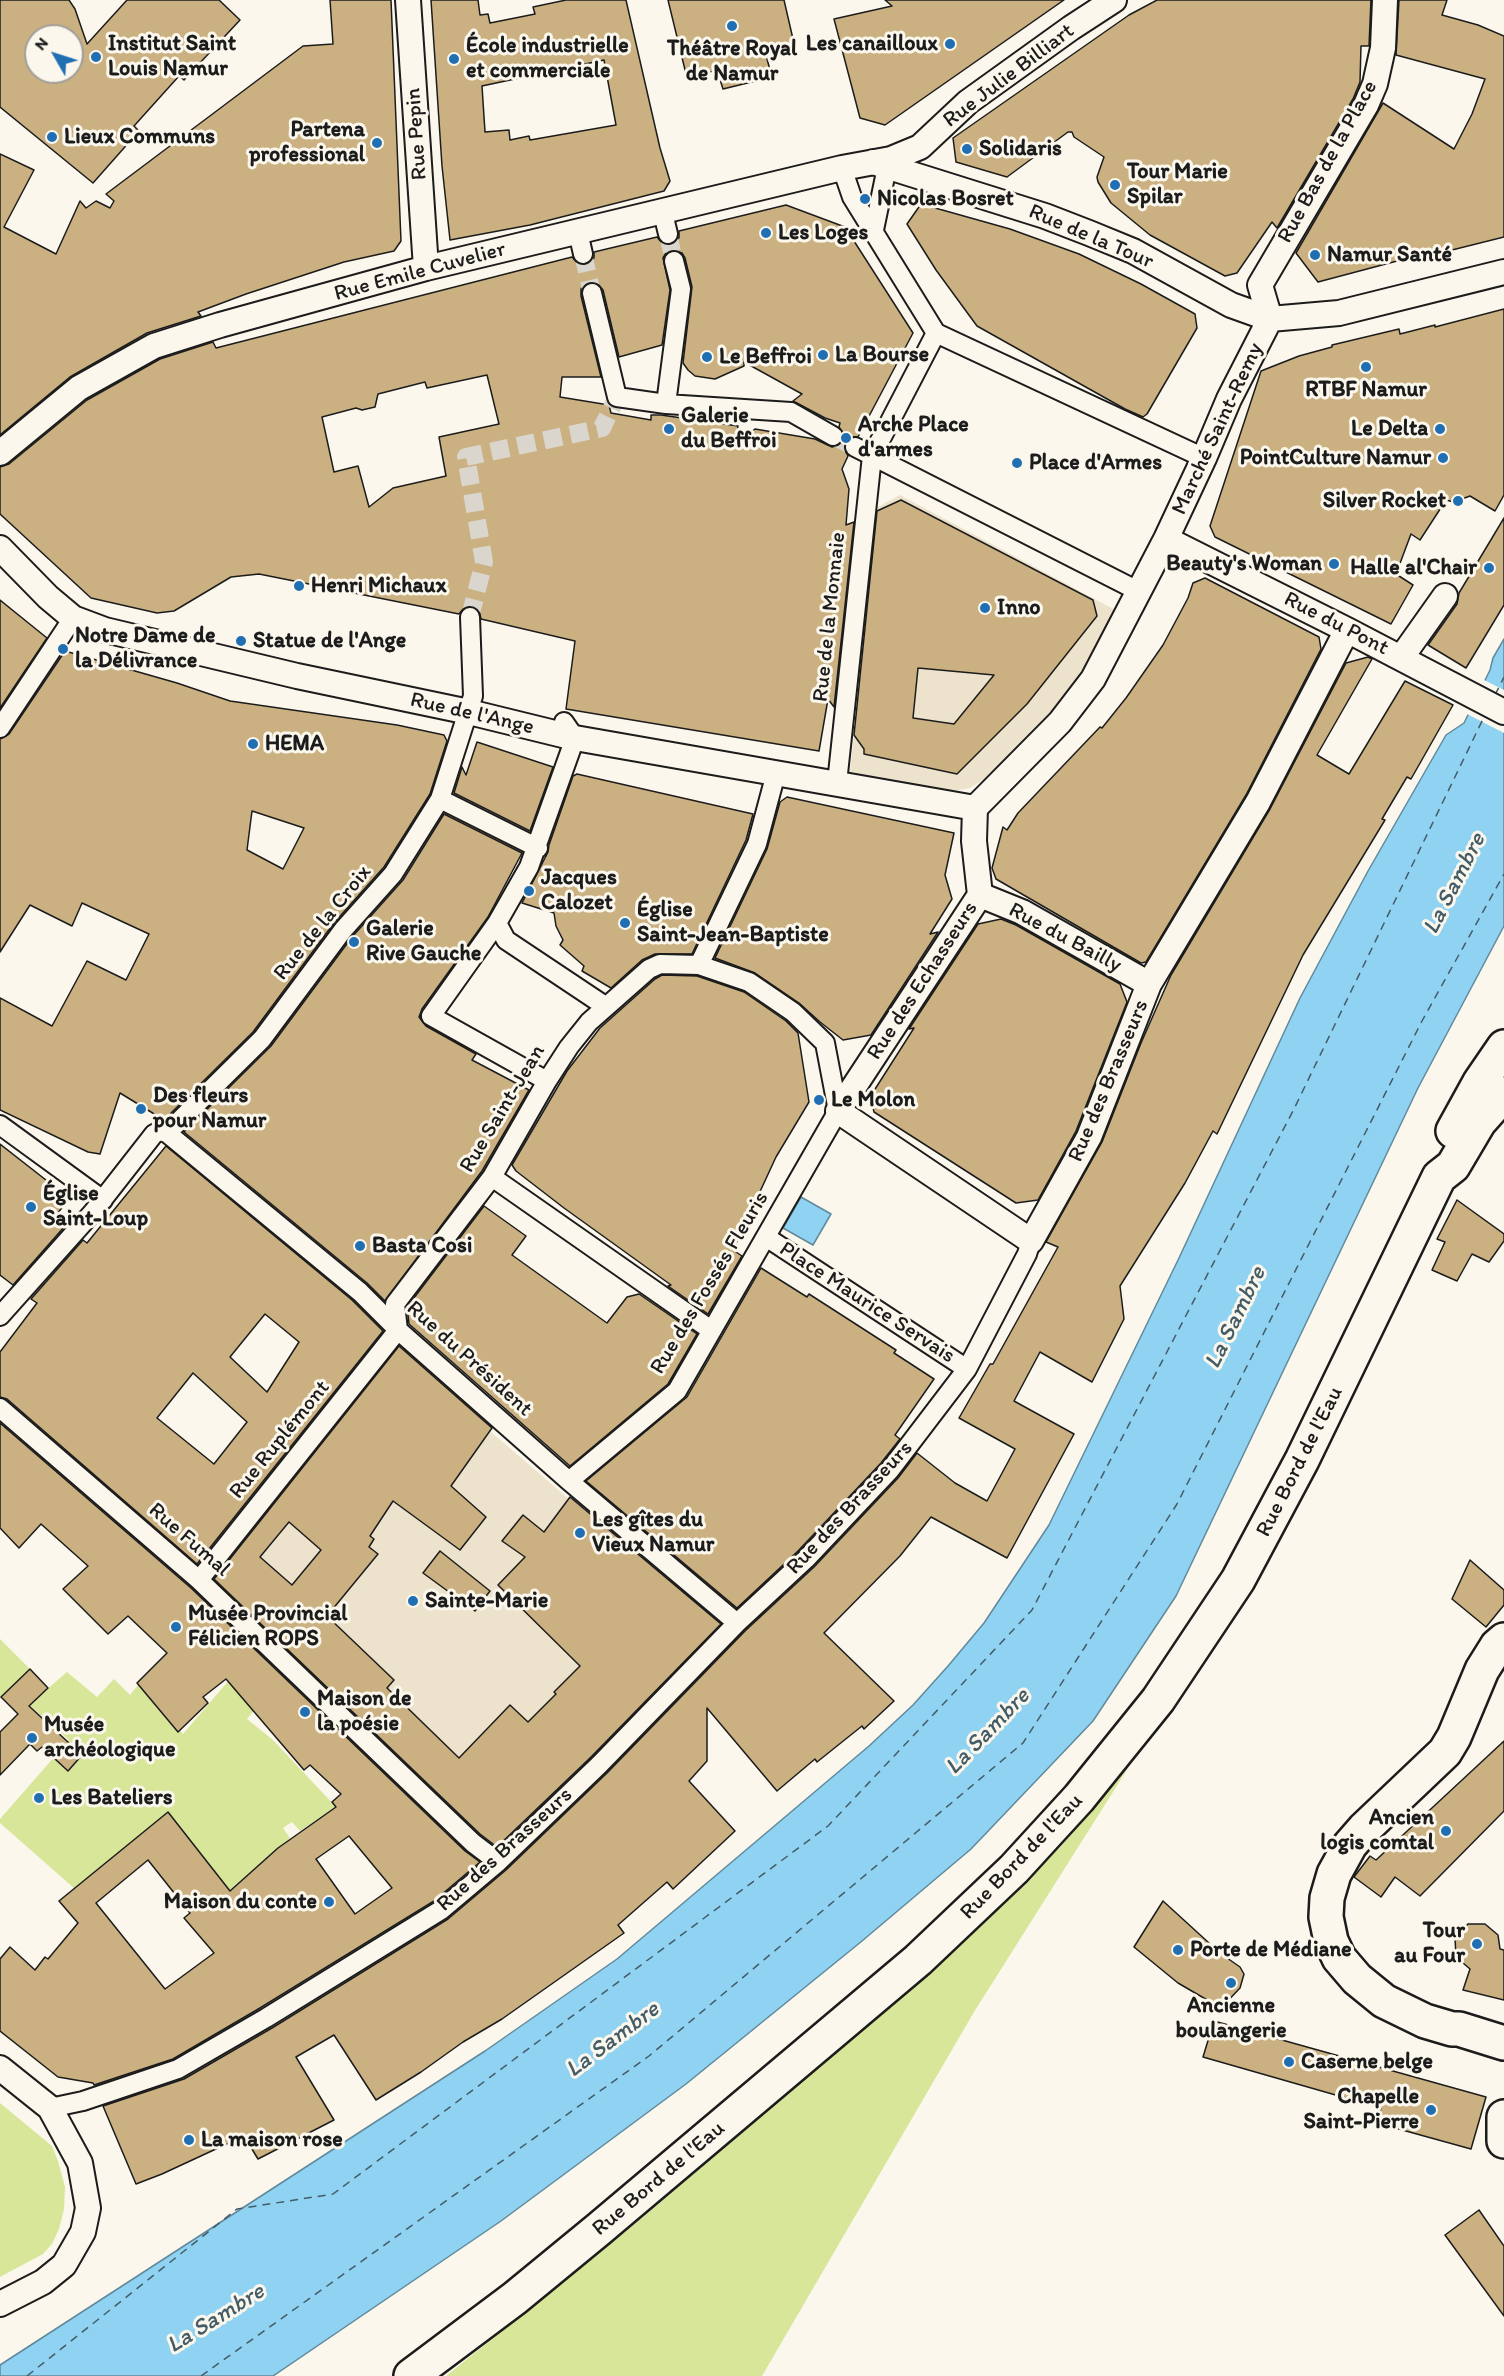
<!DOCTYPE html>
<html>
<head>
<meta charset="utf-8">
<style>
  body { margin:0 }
  #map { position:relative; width:1504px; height:2376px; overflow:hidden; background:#fbf7ec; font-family:Itim,sans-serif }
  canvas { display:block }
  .north { position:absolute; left:24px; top:24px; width:60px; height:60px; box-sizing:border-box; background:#fbf7ec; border:2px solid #a29f99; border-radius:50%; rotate:309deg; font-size:16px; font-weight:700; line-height:24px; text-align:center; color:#1c1c1c }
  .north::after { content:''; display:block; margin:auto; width:21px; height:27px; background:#1f6fb2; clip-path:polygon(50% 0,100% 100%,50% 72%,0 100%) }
</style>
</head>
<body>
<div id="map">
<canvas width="1504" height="2376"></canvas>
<div class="north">N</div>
</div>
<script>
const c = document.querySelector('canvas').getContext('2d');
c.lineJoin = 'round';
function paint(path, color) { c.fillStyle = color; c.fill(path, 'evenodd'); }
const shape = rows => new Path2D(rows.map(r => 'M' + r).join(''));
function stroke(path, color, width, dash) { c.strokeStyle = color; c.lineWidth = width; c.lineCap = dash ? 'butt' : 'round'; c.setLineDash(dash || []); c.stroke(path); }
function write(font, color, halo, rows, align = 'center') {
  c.font = font + ' Itim,sans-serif'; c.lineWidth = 6; c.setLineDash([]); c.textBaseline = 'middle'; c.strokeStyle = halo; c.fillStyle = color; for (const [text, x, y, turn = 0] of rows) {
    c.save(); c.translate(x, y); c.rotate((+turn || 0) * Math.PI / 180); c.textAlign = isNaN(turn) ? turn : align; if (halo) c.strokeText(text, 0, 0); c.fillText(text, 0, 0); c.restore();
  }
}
const built = shape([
  [900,495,1117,611,1083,672,1044,723,989,776,970,788,953,791,850,773,878,507],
  [449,1420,480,1445,491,1432,569,1499,544,1531,532,1550,624,1640,449,1802,214,1575,247,1534,268,1549,310,1498]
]);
const green = shape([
  [0,1639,30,1669,0,1699],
  [67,1672,97,1697,114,1679,130,1695,138,1685,183,1734,230,1679,257,1707,247,1719,273,1740,336,1807,300,1831,292,1822,283,1828,290,1838,229,1891,168,1812,75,1889,0,1823,0,1819,69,1740,29,1705],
  [1130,1765,974,2012,762,2376,446,2376,630,2228,929,1973,1004,1903,1062,1845],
  [0,2103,52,2146,58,2161,65,2187,64,2209,59,2229,52,2244,43,2254,0,2277]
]);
const water = shape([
  [1504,639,1504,926,1418,1088,1176,1596,1093,1721,971,1849,862,1941,686,2084,501,2221,273,2376,0,2376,0,2365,485,2051,617,1959,869,1746,913,1705,948,1666,984,1623,1049,1525,1179,1258,1300,998,1368,871,1446,735,1464,723,1490,670,1493,658,1504,639],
  [801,1197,831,1214,813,1245,783,1228,801,1197]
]);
const pier = shape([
  [1482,679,1504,690,1504,733,1465,713]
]);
const ferry = shape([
  [1495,695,1504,677],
  [27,2376,237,2209,333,2194,828,1826,1032,1610,1294,1109,1485,715],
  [201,2376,649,2056,1023,1743,1177,1504,1422,1021,1504,874]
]);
const building = shape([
  [0,0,69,0,75,9,87,44,127,0,219,0,240,20,184,80,179,76,134,126,139,131,93,183,0,107,0,0],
  [36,36,72,36,72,72,36,72,36,36],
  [330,0,391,0,401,241,394,251,344,262,246,294,198,312,201,316,147,333,70,377,0,435,0,154,34,170,4,227,56,254,80,201,86,208,96,201,110,208,114,201,106,194,303,46,333,44,330,0],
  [431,0,478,0,480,15,488,14,490,23,535,14,533,7,566,0,626,0,660,148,670,181,664,191,530,225,450,240,442,166,431,0],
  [604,60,616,125,530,140,529,136,510,140,509,130,485,132,482,86,604,60],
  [668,0,784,0,796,52,767,59,772,77,723,89,717,70,687,78,668,0],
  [885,0,1064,0,885,125,860,118,834,19,892,6,885,0],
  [1157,0,1371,0,1369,46,1361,46,1360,82,1353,99,1277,228,1272,222,1237,273,1225,276,1150,235,1111,203,1098,182,1097,177,1104,157,1074,137,1072,132,1068,132,1007,177,956,162,953,138,1129,15,1157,0],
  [1399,0,1447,0,1442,15,1478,25,1504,36,1504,237,1432,255,1431,252,1318,282,1296,253,1383,103,1454,149,1472,114,1485,79,1396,55,1399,0],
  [921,204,1010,229,1079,254,1141,284,1195,314,1197,328,1147,414,1143,417,1125,409,977,326,936,270,907,224,921,204],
  [786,205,845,227,913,333,858,437,849,437,845,442,844,448,848,456,842,469,849,489,846,525,854,522,834,707,828,699,819,751,566,709,575,641,481,619,479,611,470,606,464,608,459,614,259,574,231,577,174,611,157,613,91,598,0,514,0,467,9,464,87,400,160,359,213,342,216,348,572,257,579,264,586,265,594,258,594,252,657,237,664,245,671,245,679,238,679,231,786,205],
  [672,250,682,253,685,258,692,287,683,363,688,370,695,376,715,379,744,366,744,362,802,394,793,401,825,418,840,423,839,427,844,437,839,445,832,447,815,439,755,429,736,443,738,426,661,415,651,415,651,420,611,413,609,405,560,397,562,377,601,377,581,296,581,289,589,282,596,282,603,290,619,357,662,345,670,290,663,258,666,253,672,250],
  [487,375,499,424,439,437,446,476,393,488,369,507,358,466,334,472,322,417,356,408,362,410,375,407,378,394,425,382,427,388,487,375],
  [1504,309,1504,495,1495,511,1470,496,1454,502,1446,500,1420,540,1411,534,1396,574,1413,585,1391,624,1215,537,1210,526,1261,371,1299,356,1332,347,1332,345,1399,329,1400,334,1435,325,1435,327,1504,309],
  [901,500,1093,600,1097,616,1027,704,957,774,864,754,864,749,854,735,877,511,901,500],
  [918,668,994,675,954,724,913,718,918,668],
  [1504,518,1504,605,1466,668,1428,645,1457,604,1459,593,1504,518],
  [1205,578,1319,637,1321,649,1246,795,1146,962,1141,963,996,879,992,868,1003,827,1007,830,1018,813,1100,727,1102,728,1126,698,1163,645,1188,598,1193,583,1205,578],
  [0,600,47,638,0,708,0,600],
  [65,651,177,683,230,701,397,725,444,735,447,741,430,794,384,867,334,923,253,1032,164,1120,120,1093,100,1154,88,1152,0,1110,0,998,52,1026,87,961,126,980,149,934,82,903,72,926,30,905,0,952,0,739,9,734,65,651],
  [252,811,304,828,283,869,247,850,252,811],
  [1368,657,1372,659,1317,755,1349,774,1405,681,1453,705,1411,779,1407,777,1382,819,1385,820,1303,955,1217,1134,1213,1131,1185,1183,1120,1286,1124,1319,1092,1382,1040,1352,1014,1401,1074,1434,1007,1558,931,1517,900,1556,824,1633,894,1701,864,1729,862,1726,817,1762,815,1759,777,1791,707,1708,707,1761,689,1781,735,1831,673,1889,667,1882,618,1925,624,1933,502,2019,463,2042,421,2072,376,2100,334,2035,296,2057,334,2120,258,2159,244,2136,162,2174,136,2184,103,2106,184,2079,272,2028,448,1919,506,1870,607,1773,745,1631,814,1567,898,1478,917,1453,955,1483,987,1501,1015,1449,959,1418,990,1364,993,1364,1058,1247,1046,1242,1102,1142,1141,1043,1171,975,1270,809,1346,663,1368,657],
  [477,742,553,767,530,831,454,793,462,767,466,775,477,742],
  [577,774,753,814,746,840,692,954,655,954,642,960,611,988,582,971,584,966,560,945,563,940,556,926,554,913,522,903,548,852,549,845,573,776,577,774],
  [787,797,954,833,945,875,952,899,930,934,938,932,871,1035,843,1040,820,1022,799,1003,755,973,715,958,767,849,780,802,787,797],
  [444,814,522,853,488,917,422,1009,419,1017,426,1026,476,1054,472,1060,529,1090,482,1171,385,1301,367,1283,184,1132,271,1046,352,937,403,880,444,814],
  [1001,919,1016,925,1120,984,1127,1002,1076,1131,1038,1200,1016,1203,874,1112,870,1097,914,1028,909,1029,978,924,1001,919],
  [662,975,697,976,744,992,786,1021,798,1033,809,1102,776,1157,733,1250,742,1256,708,1314,668,1286,671,1285,564,1208,516,1171,512,1165,567,1071,600,1028,655,979,662,975],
  [0,1144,69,1198,55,1217,65,1226,13,1285,0,1275,0,1144],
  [166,1146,352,1300,383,1331,197,1564,7,1399,0,1397,0,1352,37,1303,31,1299,83,1240,87,1243,166,1146],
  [265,1314,299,1342,267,1392,230,1357,265,1314],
  [193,1373,247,1422,214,1464,157,1418,193,1373],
  [1457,1200,1504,1234,1504,1241,1489,1262,1472,1254,1457,1281,1432,1270,1445,1242,1437,1239,1457,1200],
  [484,1206,526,1236,512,1255,607,1323,627,1297,639,1294,697,1334,668,1384,570,1466,409,1324,407,1307,484,1206],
  [761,1268,807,1297,809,1294,896,1350,894,1353,934,1379,895,1435,900,1439,881,1463,798,1551,737,1608,586,1481,687,1397,761,1268],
  [399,1346,492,1428,451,1486,486,1517,460,1550,393,1501,370,1536,374,1539,369,1547,378,1554,327,1616,394,1680,387,1688,459,1758,510,1705,528,1722,556,1694,554,1692,580,1666,498,1585,525,1557,502,1541,523,1515,544,1532,570,1497,721,1624,591,1757,497,1847,480,1834,214,1579,399,1346],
  [289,1522,321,1550,292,1585,260,1557,289,1522],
  [0,1423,191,1588,465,1851,480,1862,434,1901,260,2008,173,2059,94,2085,93,2083,58,2077,0,2031,0,1959,10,1947,35,1970,45,1957,48,1959,78,1923,59,1901,168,1812,230,1891,278,1848,336,1807,332,1802,341,1794,310,1765,304,1770,226,1679,203,1697,208,1703,178,1732,137,1683,167,1653,128,1616,108,1634,63,1589,88,1566,41,1524,19,1548,0,1528,0,1423],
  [349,1836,392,1888,355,1914,316,1859,349,1836],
  [148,1860,190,1913,184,1918,214,1953,165,1989,96,1903,148,1860],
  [440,1551,490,1591,475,1611,423,1573,440,1551],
  [1470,1560,1504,1590,1504,1605,1486,1627,1452,1599,1470,1560],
  [30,1669,48,1688,29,1706,82,1755,68,1771,42,1747,37,1751,30,1744,0,1775,0,1732,18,1714,1,1697,30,1669],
  [1504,1741,1504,1811,1420,1896,1395,1877,1381,1897,1354,1877,1370,1856,1376,1860,1504,1741],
  [1163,1901,1220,1953,1240,1967,1244,1974,1240,1988,1221,2008,1178,1983,1134,1947,1163,1901],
  [1468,1924,1485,1924,1498,1935,1500,1949,1504,1950,1504,2000,1463,1990,1470,1969,1456,1957,1455,1938,1468,1924],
  [1214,2021,1486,2097,1471,2149,1377,2123,1381,2108,1203,2057,1214,2021],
  [1479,2210,1504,2246,1504,2316,1445,2235,1479,2210]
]);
const pedestrianTunnel = shape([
  [668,234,674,261],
  [583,254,592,293],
  [833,436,855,447],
  [470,617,484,562,466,457,602,428,617,397]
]);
const pedestrian = shape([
  [842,168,852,197,936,333,1204,458],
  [663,213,668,234],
  [874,230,887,167],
  [578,232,583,254],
  [674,261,681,289,666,404,791,412,833,436],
  [592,293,617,397,666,404],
  [855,447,1140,592],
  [0,728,73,618],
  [837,783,872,456,936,333],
  [440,799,538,848],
  [497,923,506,940,605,1006],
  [699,965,757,844,776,773],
  [547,1081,431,1016,497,923,529,867,575,738,564,722],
  [0,1125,103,1200],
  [167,1133,360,1292,398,1330,569,1481,737,1623],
  [167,1133,262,1039,343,930,393,874,440,799,473,696,470,617],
  [492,1177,711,1330],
  [766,1237,967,1369],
  [0,1316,93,1212,154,1134,160,1131,167,1133],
  [0,1408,199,1580,473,1843,498,1862],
  [199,1580,398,1330,395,1304,492,1177,547,1081,569,1047,589,1022,649,969,660,964,699,965,749,982,793,1012,825,1043,838,1111,677,1391,569,1481],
  [50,2108,83,2101,178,2069,266,2018,441,1910,498,1862,599,1765,737,1623,806,1559,890,1470,967,1369,1027,1254,1031,1241]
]);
const minor = shape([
  [408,0,426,268],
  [873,162,1045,216,1089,233,1133,251,1231,305,1270,319,1339,313,1504,272],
  [1270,319,1260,285,1366,105,1375,84,1383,48,1385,0],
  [0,453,79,388,154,346,220,325,426,268,842,168,891,159,920,147,968,102,1071,28,1114,0],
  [1166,539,1347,630,1504,712],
  [0,548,48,597,73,618,105,630,297,676,469,712,575,738,975,808],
  [1401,658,1445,596],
  [975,808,974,841,980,895,838,1111,1031,1241,1089,1137,1149,984,1258,802,1347,630],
  [975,808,1060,722,1093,679,1166,539,1204,458,1229,399,1270,319],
  [980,895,1022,912,1149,984],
  [0,2068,50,2108,80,2163,88,2208,83,2232,64,2265,43,2282,0,2304]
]);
const secondary = shape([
  [1453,1131,1480,1082,1504,1047],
  [1504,1640,1497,1646,1482,1670,1454,1737,1445,1752,1364,1829,1350,1845,1334,1874,1327,1898,1326,1917,1331,1941,1339,1958,1357,1979,1384,2001,1425,2021,1452,2029,1459,2029,1504,2043],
  [1504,2117,1504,2141],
  [411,2376,515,2298,599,2229,918,1960,1014,1869,1079,1798,1158,1700,1238,1580,1302,1460,1439,1177,1453,1166,1479,1122,1504,1094]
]);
const markers = [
  [732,26,6,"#1f6fb2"],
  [950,44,6,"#1f6fb2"],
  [96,57,6,"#1f6fb2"],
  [454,59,6,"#1f6fb2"],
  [52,137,6,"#1f6fb2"],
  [377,143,6,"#1f6fb2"],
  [967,149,6,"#1f6fb2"],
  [1115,185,6,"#1f6fb2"],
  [865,199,6,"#1f6fb2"],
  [766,233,6,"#1f6fb2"],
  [1315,255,6,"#1f6fb2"],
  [823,355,6,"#1f6fb2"],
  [707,357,6,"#1f6fb2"],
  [1366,367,6,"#1f6fb2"],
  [669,429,6,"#1f6fb2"],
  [1440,429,6,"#1f6fb2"],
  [846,438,6,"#1f6fb2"],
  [1443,458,6,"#1f6fb2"],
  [1017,463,6,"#1f6fb2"],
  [1458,501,6,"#1f6fb2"],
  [1334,564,6,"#1f6fb2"],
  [1489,568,6,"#1f6fb2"],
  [299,586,6,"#1f6fb2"],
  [985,608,6,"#1f6fb2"],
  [241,641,6,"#1f6fb2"],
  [63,649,6,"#1f6fb2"],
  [253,744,6,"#1f6fb2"],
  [529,891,6,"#1f6fb2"],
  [625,923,6,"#1f6fb2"],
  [354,942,6,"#1f6fb2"],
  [819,1100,6,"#1f6fb2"],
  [141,1109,6,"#1f6fb2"],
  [31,1207,6,"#1f6fb2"],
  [360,1246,6,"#1f6fb2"],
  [580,1533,6,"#1f6fb2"],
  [413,1601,6,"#1f6fb2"],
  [176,1627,6,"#1f6fb2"],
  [305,1712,6,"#1f6fb2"],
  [32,1738,6,"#1f6fb2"],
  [39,1798,6,"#1f6fb2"],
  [1446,1831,6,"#1f6fb2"],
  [329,1902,6,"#1f6fb2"],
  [1477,1944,6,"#1f6fb2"],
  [1178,1950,6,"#1f6fb2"],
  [1231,1983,6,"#1f6fb2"],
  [1289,2062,6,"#1f6fb2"],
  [1431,2110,6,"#1f6fb2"],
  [189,2140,6,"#1f6fb2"]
];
const poiNames = [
  ["Institut Saint",108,44],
  ["Louis Namur",108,69],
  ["Les canailloux",938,44,"right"],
  ["École industrielle",466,46],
  ["et commerciale",466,71],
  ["Théâtre Royal",732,49,"center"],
  ["de Namur",732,74,"center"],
  ["Partena",365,130,"right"],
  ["professional",365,155,"right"],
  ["Lieux Communs",64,137],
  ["Solidaris",979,149],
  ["Tour Marie",1127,172],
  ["Spilar",1127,197],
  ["Nicolas Bosret",877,199],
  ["Les Loges",778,233],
  ["Namur Santé",1327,255],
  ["La Bourse",835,355],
  ["Le Beffroi",719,357],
  ["RTBF Namur",1366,390,"center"],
  ["Galerie",681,416],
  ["du Beffroi",681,441],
  ["Arche Place",858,425],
  ["d'armes",858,450],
  ["Le Delta",1428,429,"right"],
  ["PointCulture Namur",1431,458,"right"],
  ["Place d'Armes",1029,463],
  ["Silver Rocket",1446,501,"right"],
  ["Beauty's Woman",1322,564,"right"],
  ["Halle al'Chair",1477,568,"right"],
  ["Henri Michaux",311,586],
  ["Inno",997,608],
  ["Notre Dame de",75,636],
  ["la Délivrance",75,661],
  ["Statue de l'Ange",253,641],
  ["HEMA",265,744],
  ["Jacques",541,878],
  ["Calozet",541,903],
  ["Église",637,910],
  ["Saint-Jean-Baptiste",637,935],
  ["Galerie",366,929],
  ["Rive Gauche",366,954],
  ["Des fleurs",153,1096],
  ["pour Namur",153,1121],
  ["Le Molon",831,1100],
  ["Église",43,1194],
  ["Saint-Loup",43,1219],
  ["Basta Cosi",372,1246],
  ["Les gîtes du",592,1520],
  ["Vieux Namur",592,1545],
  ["Sainte-Marie",425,1601],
  ["Musée Provincial",188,1614],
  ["Félicien ROPS",188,1639],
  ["Maison de",317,1699],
  ["la poésie",317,1724],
  ["Musée",44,1725],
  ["archéologique",44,1750],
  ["Les Bateliers",51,1798],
  ["Ancien",1434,1818,"right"],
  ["logis comtal",1434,1843,"right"],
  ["Maison du conte",317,1902,"right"],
  ["Tour",1465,1931,"right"],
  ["au Four",1465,1956,"right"],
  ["Porte de Médiane",1190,1950],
  ["Ancienne",1231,2006,"center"],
  ["boulangerie",1231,2031,"center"],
  ["Caserne belge",1301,2062],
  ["Chapelle",1419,2097,"right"],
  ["Saint-Pierre",1419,2122,"right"],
  ["La maison rose",201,2140]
];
const streetNames = [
  ["Rue Julie Billiart",1009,76,-37],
  ["Rue Pepin",417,134,-94],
  ["Rue Bas de la Place",1328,162,-61],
  ["Rue de la Tour",1091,237,23],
  ["Rue Emile Cuvelier",420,272,-15],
  ["Marché Saint-Remy",1218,429,-65],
  ["Rue de la Monnaie",830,617,-84],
  ["Rue du Pont",1336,624,27],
  ["Rue de l'Ange",472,714,13],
  ["Rue de la Croix",323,923,-51],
  ["Rue du Bailly",1065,938,28],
  ["Rue des Echasseurs",923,981,-57],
  ["Rue des Brasseurs",1109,1081,-67],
  ["Rue Saint-Jean",503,1109,-59],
  ["Rue des Fossés Fleuris",710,1283,-59],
  ["Place Maurice Servais",867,1303,33],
  ["Rue du Président",469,1359,42],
  ["Rue Ruplémont",280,1440,-51],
  ["Rue Bord de l'Eau",1300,1462,-63],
  ["Rue des Brasseurs",850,1508,-47],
  ["Rue Fumal",189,1540,41],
  ["Rue des Brasseurs",505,1850,-42],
  ["Rue Bord de l'Eau",1022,1857,-46],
  ["Rue Bord de l'Eau",659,2179,-40]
];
const waterNames = [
  ["La Sambre",1455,884,-63],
  ["La Sambre",1236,1318,-64],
  ["La Sambre",988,1732,-46],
  ["La Sambre",613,2040,-37],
  ["La Sambre",216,2319,-32]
];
paint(built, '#ede2cc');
paint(green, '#d8e699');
paint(water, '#8fd2f1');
stroke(water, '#61899c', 1.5);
paint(pier, '#fbf7ec');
stroke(ferry, '#445c67', 1.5, [8, 6]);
paint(building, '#cbb081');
stroke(building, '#1c1c1c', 1.5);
stroke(pedestrianTunnel, '#dad6cd', 18, [18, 9]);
stroke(pedestrian, '#1c1c1c', 22);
stroke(minor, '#1c1c1c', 28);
stroke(secondary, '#1c1c1c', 38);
stroke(pedestrian, '#fbf7ec', 18);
stroke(minor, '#fbf7ec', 24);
stroke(secondary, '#fbf7ec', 33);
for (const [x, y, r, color] of markers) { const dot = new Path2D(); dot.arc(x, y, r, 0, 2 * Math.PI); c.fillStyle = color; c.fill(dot); stroke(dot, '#fbf7ec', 2); }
write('bold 22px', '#1c1c1c', '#fbf7ec', poiNames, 'left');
write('22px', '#1c1c1c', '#fbf7ec', streetNames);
write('italic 24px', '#445c67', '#fbf7ec', waterNames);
</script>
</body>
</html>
